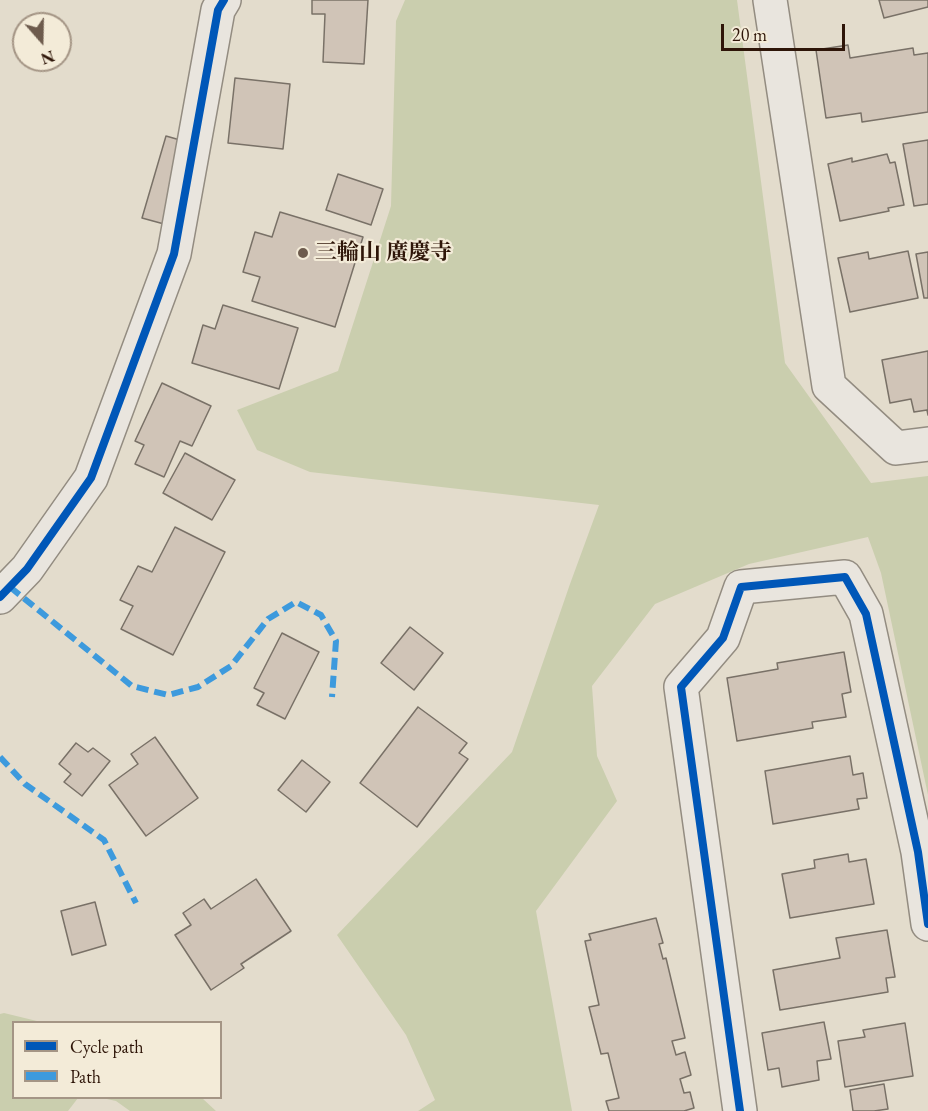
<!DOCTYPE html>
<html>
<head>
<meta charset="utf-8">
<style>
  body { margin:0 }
  #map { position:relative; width:928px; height:1111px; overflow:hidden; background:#e3dccc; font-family:"EB Garamond",serif }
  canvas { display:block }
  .legend { position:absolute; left:12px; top:1021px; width:210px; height:78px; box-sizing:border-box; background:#f3ebd8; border:2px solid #a49585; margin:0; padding:8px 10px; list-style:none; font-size:18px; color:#2e1508 }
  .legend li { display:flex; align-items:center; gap:12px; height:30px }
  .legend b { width:30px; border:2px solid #a49585 }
  .north { position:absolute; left:12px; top:12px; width:60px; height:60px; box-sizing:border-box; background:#f3ebd8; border:2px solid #a49585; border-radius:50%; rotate:160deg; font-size:16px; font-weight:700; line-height:24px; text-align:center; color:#2e1508 }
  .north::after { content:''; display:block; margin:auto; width:21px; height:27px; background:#6d5b4d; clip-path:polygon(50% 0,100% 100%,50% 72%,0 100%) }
  .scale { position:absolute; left:721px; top:24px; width:124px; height:27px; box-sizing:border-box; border:3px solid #2e1508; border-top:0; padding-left:8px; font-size:18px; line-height:21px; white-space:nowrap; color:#2e1508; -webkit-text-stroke:4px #f3ebd8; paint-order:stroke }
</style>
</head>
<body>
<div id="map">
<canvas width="928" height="1111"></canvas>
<ul class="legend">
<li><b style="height:8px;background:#0057b8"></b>Cycle path</li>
<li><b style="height:8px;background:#3d9add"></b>Path</li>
</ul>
<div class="north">N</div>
<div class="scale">20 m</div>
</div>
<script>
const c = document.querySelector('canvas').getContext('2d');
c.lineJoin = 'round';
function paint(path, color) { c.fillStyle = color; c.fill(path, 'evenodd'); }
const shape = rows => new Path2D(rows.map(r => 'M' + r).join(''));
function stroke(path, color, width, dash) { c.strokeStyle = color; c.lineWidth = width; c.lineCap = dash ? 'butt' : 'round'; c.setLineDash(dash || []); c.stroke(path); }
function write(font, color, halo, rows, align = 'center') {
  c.font = font + ' "EB Garamond","Noto Serif JP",serif'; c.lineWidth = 4.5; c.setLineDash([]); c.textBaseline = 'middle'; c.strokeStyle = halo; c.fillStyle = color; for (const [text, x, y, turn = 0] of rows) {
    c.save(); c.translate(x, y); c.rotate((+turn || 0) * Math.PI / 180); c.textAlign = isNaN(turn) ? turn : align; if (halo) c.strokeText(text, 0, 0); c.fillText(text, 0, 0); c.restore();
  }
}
const green = shape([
  [405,0,737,0,785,363,871,483,928,476,928,795,881,573,868,537,749,564,655,604,592,686,597,756,617,801,536,911,572,1111,418,1111,435,1100,406,1035,337,935,512,752,570,584,599,505,310,472,257,450,237,410,338,371,391,206,396,21],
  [4,1013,41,1022,14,1022,14,1098,78,1098,68,1111,0,1111,0,1014],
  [102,1098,202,1098,216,1111,130,1111,116,1101]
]);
const building = shape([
  [312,0,368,0,364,64,323,62,325,14,312,14,312,0],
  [879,0,928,0,928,7,884,18,879,0],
  [848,45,850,58,913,48,914,55,928,53,928,112,862,122,861,113,826,118,816,50,848,45],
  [235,78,290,84,283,149,228,143,235,78],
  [166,136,187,142,164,224,142,218,166,136],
  [928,140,928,204,914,206,903,144,928,140],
  [887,154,890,163,895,162,904,205,888,208,889,211,840,221,828,164,852,158,852,162,887,154],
  [338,174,383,189,371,225,326,210,338,174],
  [280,212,363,237,335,327,252,301,260,277,243,272,255,232,272,237,280,212],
  [908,251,918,298,850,312,838,258,868,252,869,259,908,251],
  [928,252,928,298,924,298,916,254,928,252],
  [223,305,298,328,279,389,192,363,203,325,215,329,223,305],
  [928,351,928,415,927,410,914,412,911,399,890,403,882,360,928,351],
  [162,383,211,406,192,446,180,441,164,477,135,464,144,445,135,441,162,383],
  [185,453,235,480,212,520,163,493,185,453],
  [175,527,225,552,173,655,121,629,133,606,120,600,138,566,152,572,175,527],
  [410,627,443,653,414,690,381,663,410,627],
  [282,633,319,652,285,719,257,705,264,693,254,688,282,633],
  [844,652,851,692,842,694,846,717,812,722,813,728,737,741,727,678,778,669,777,663,844,652],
  [418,707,467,743,459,753,468,759,417,827,360,783,418,707],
  [155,737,198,798,146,836,109,785,138,764,131,754,155,737],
  [76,743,88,752,93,748,110,761,82,796,64,782,71,774,59,764,76,743],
  [850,756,853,775,863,773,867,798,857,799,859,809,773,824,765,771,850,756],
  [302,760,330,782,306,812,278,790,302,760],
  [848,854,849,862,866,859,874,904,790,918,782,874,815,868,814,860,848,854],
  [256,879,291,931,241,964,244,968,211,990,175,935,191,925,183,913,204,899,211,909,256,879],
  [95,902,106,945,72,955,61,911,95,902],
  [656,918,663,943,659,944,663,959,666,958,685,1038,672,1041,676,1055,685,1052,691,1075,680,1079,684,1093,690,1092,694,1108,684,1111,609,1111,606,1101,619,1098,608,1053,601,1054,589,1007,599,1005,585,941,591,940,589,934,656,918],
  [887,930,895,977,886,978,888,992,780,1010,773,970,840,958,836,938,887,930],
  [824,1022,831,1059,817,1061,819,1080,782,1087,779,1068,768,1070,762,1033,824,1022],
  [905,1023,913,1076,845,1087,838,1041,865,1037,863,1030,905,1023],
  [884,1084,888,1109,874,1111,853,1111,850,1090,884,1084]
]);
const minor = shape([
  [770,0,829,386,896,448,928,444],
  [0,597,27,569,91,478,174,254,218,10,224,0],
  [740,1111,681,687,723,638,741,587,845,577,866,614,918,852,928,924]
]);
const quiet = shape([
  [10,587,132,686,168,695,198,687,231,666,268,619,296,602,321,615,336,641,332,697],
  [0,757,25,784,104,840,136,903]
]);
const cycleway = shape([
  [0,597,27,569,91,478,174,254,218,10,224,0],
  [740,1111,681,687,723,638,741,587,845,577,866,614,918,852,928,924]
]);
const markers = [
  [303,253,6,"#6d5b4d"]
];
const poiNames = [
  ["三輪山 廣慶寺",315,253]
];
paint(green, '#caceae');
paint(building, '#d0c4b7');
stroke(building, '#797167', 1.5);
stroke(minor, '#938c81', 36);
stroke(minor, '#e9e5de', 33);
stroke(quiet, '#3d9add', 6, [12, 6]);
stroke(cycleway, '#0057b8', 8);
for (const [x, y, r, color] of markers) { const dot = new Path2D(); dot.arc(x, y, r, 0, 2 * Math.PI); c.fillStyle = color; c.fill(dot); stroke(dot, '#f3ebd8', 2); }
write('bold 22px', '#2e1508', '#f3ebd8', poiNames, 'left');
</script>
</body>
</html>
